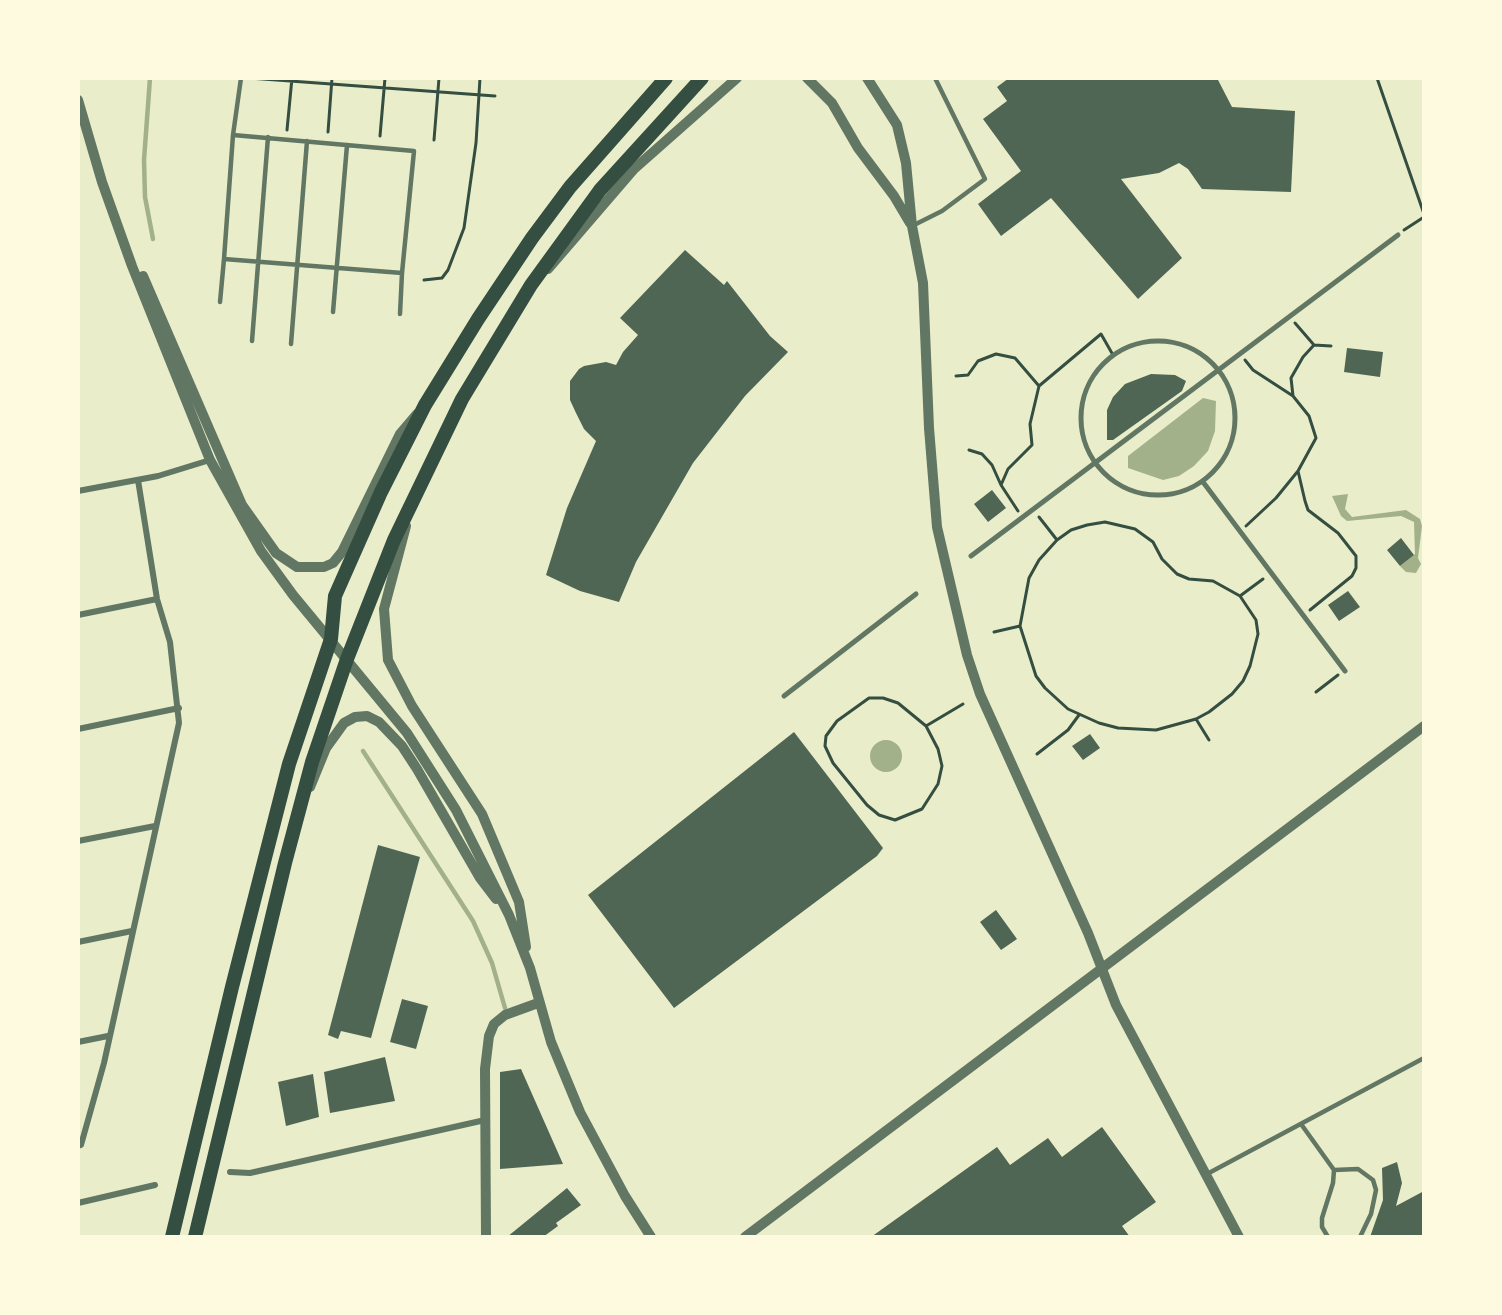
<!DOCTYPE html>
<html>
<head>
<meta charset="utf-8">
<style>
  body { margin:0 }
  #map { position:relative; width:1502px; height:1315px; overflow:hidden; background:#e9edc9; font-family:"Golos Text",sans-serif }
  canvas { display:block }
  .frame { position:absolute; inset:0; border:80px solid #fefae0; pointer-events:none }
</style>
</head>
<body>
<div id="map">
<canvas width="1502" height="1315"></canvas>
<div class="frame"></div>
</div>
<script>
const c = document.querySelector('canvas').getContext('2d');
c.lineJoin = 'round';
function paint(path, color) { c.fillStyle = color; c.fill(path, 'evenodd'); }
const shape = rows => new Path2D(rows.map(r => 'M' + r).join(''));
function stroke(path, color, width, dash) { c.strokeStyle = color; c.lineWidth = width; c.lineCap = dash ? 'butt' : 'round'; c.setLineDash(dash || []); c.stroke(path); }
const water = shape([
  [1203,398,1216,401,1215,431,1208,451,1194,466,1179,476,1163,480,1128,468,1128,456],
  [1348,494,1345,509,1352,517,1406,510,1420,519,1422,526,1418,558,1421,564,1416,573,1406,572,1400,566,1415,554,1414,522,1401,516,1347,521,1341,516,1332,496],
  '870 756a16 16 0 1 1 32 0a16 16 0 1 1-32 0Z'
]);
const stream = shape([
  [150,78,144,160,145,197,153,239],
  [363,751,473,921,492,963,505,1008]
]);
const building = shape([
  [1009,78,1217,78,1232,107,1295,111,1291,192,1202,189,1188,169,1179,163,1159,173,1121,179,1182,258,1138,299,1051,198,1001,236,978,204,1021,171,983,119,1007,101,997,87],
  [685,250,724,285,727,281,770,336,788,352,745,396,693,463,636,562,619,602,580,591,546,575,567,508,596,441,584,429,576,413,570,400,570,381,579,369,584,366,606,362,616,365,623,352,638,335,620,318],
  [1347,348,1383,352,1380,377,1344,372],
  [1151,374,1175,375,1186,381,1182,391,1113,440,1107,440,1107,410,1113,397,1125,384],
  [992,490,1006,508,988,522,974,504],
  [1401,538,1414,555,1400,566,1387,550],
  [1348,591,1360,607,1339,621,1328,605],
  [794,732,883,848,877,856,674,1008,588,895],
  [1090,734,1100,748,1083,760,1072,746],
  [378,845,420,857,371,1038,341,1031,338,1039,328,1035],
  [996,910,1017,939,1001,950,980,922],
  [402,999,428,1006,416,1049,390,1042],
  [385,1057,395,1101,330,1113,324,1072],
  [521,1069,563,1164,500,1169,500,1072],
  [313,1074,319,1117,286,1126,278,1082],
  [1102,1127,1156,1202,1122,1226,1130,1237,871,1237,997,1147,1010,1165,1048,1138,1062,1157],
  [1397,1162,1402,1183,1396,1206,1424,1191,1424,1237,1370,1237,1383,1200,1382,1168],
  [567,1188,581,1205,556,1223,558,1226,543,1237,507,1237]
]);
const path = shape([
  [249,78,495,96],
  [1377,78,1424,214],
  [287,130,292,78],
  [328,132,332,78],
  [380,136,385,78],
  [434,140,439,78],
  [1404,230,1424,217],
  [424,280,442,278,448,270,464,228,476,143,480,78],
  [1295,323,1314,345,1331,346],
  [1245,360,1253,370,1293,396,1309,416,1316,438,1298,471,1305,501,1308,510,1338,533,1356,556,1356,568,1352,576,1310,610],
  [956,376,968,375,978,361,996,354,1015,358,1039,386],
  [1293,396,1291,378,1303,357,1314,345],
  [969,450,982,454,992,465,1001,485],
  [1018,511,1001,485,1008,469,1032,445,1030,424,1039,386,1101,334,1113,355],
  [1039,517,1057,540],
  [1246,526,1276,498,1298,471],
  [1240,596,1256,620,1258,634,1250,666,1243,681,1232,694,1209,712,1196,719,1156,730,1118,728,1099,723,1068,709,1045,688,1036,676,1020,626,1029,578,1039,560,1057,540,1071,530,1087,525,1105,522,1135,529,1153,542,1162,559,1177,574,1189,579,1213,581,1240,596,1263,579],
  [994,632,1020,626],
  [1316,692,1338,675],
  [1196,719,1209,740],
  [926,726,938,749,942,766,938,784,922,809,895,820,879,815,867,805,833,763,825,746,826,736,837,721,869,698,883,698,898,703,926,726,963,704],
  [1037,754,1068,730,1079,715]
]);
const service = shape([
  [233,135,414,151,402,273,224,259,233,135,241,78],
  [912,226,942,211,985,179,935,78],
  [220,302,224,259],
  [333,312,347,145],
  [400,314,402,273],
  [252,341,268,137],
  [291,344,307,141],
  [1301,1124,1334,1170,1333,1183,1322,1218,1322,1227,1328,1237],
  [1334,1170,1358,1169,1373,1180,1376,1190,1371,1214,1360,1237],
  [1207,1174,1424,1058]
]);
const pedestrian = shape([
  '1081 418a77 77 0 1 1 154 0a77 77 0 1 1-154 0Z',
  [1203,482,1345,671],
  [971,556,1398,235],
  [784,696,916,594]
]);
const minor = shape([
  [78,491,158,476,210,460],
  [78,615,157,599],
  [78,729,179,708],
  [78,841,155,826],
  [78,942,132,931],
  [78,1042,108,1036],
  [78,1146,81,1145,104,1063,179,723,170,642,157,599,138,480],
  [230,1172,250,1173,485,1120],
  [78,1203,155,1185]
]);
const tertiary = shape([
  [807,78,832,103,858,148,894,196,910,223],
  [867,78,897,125,906,163,912,226,923,283,929,428,937,527,967,655,980,694,1088,933,1116,1005,1239,1237],
  [78,100,102,182,132,266,210,460,261,551,293,595,407,733,456,810,509,915,530,968,551,1042,580,1112,625,1196,651,1237],
  [548,269,634,169,737,78],
  [143,276,242,505,276,553,297,567,324,567,333,563,342,552,400,434,417,414],
  [406,526,384,609,388,660,412,706,482,814,519,902,526,947],
  [310,787,326,748,344,723,355,717,367,716,379,722,402,746,417,769,480,878,496,899],
  [486,1237,485,1069,489,1036,494,1024,505,1015,538,1003],
  [745,1237,1424,726]
]);
const trunk = shape([
  [172,1237,232,987,289,764,331,639,335,596,381,492,425,405,478,319,532,238,570,187,666,78],
  [195,1237,285,863,312,762,347,659,394,540,462,399,531,285,600,190,702,78]
]);
paint(water, '#a3b18a');
stroke(stream, '#a3b18a', 4.5);
paint(building, '#4f6655');
stroke(path, '#344e41', 3);
stroke(service, '#617663', 4.5);
stroke(pedestrian, '#617663', 5);
stroke(minor, '#617663', 6);
stroke(tertiary, '#617663', 10);
stroke(trunk, '#344e41', 14);
</script>
</body>
</html>
